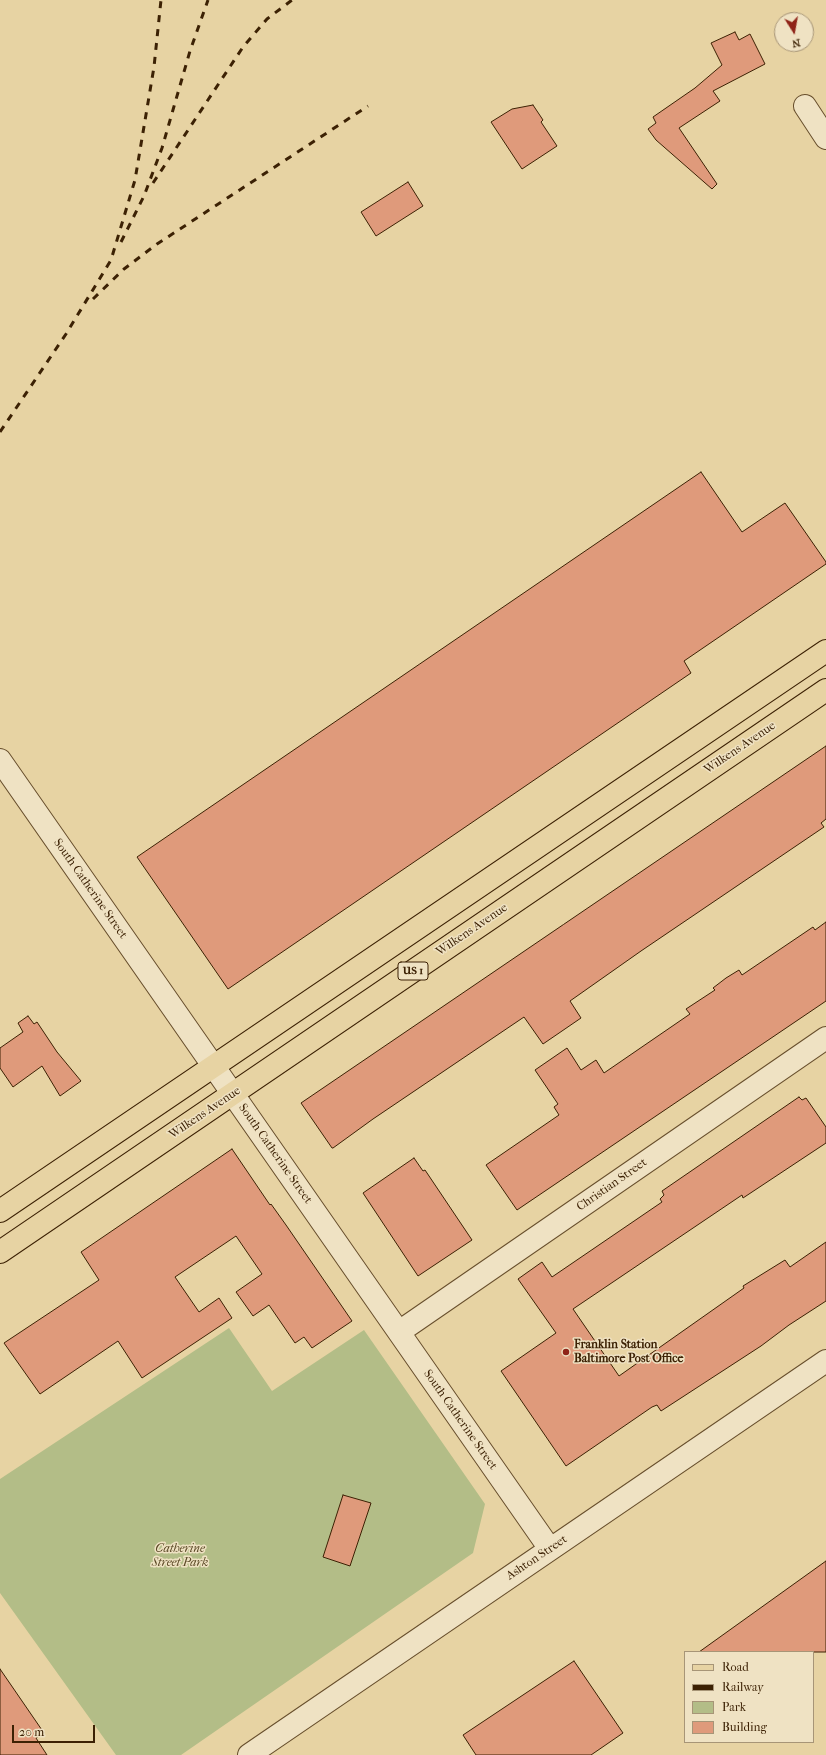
<!DOCTYPE html>
<html>
<head>
<meta charset="utf-8">
<style>
  body { margin:0 }
  #map { position:relative; width:826px; height:1755px; overflow:hidden; background:#e7d3a3; font-family:"IM FELL French Canon",serif }
  canvas { display:block }
  .legend { position:absolute; left:684px; top:1651px; width:130px; height:92px; box-sizing:border-box; background:#efe2c3; border:1px solid #a79577; margin:0; padding:5px 7px; list-style:none; font-size:12px; color:#3c2104 }
  .legend li { display:flex; align-items:center; gap:8px; height:20px }
  .legend b { width:20px; border:1px solid #a79577 }
  .north { position:absolute; left:774px; top:12px; width:40px; height:40px; box-sizing:border-box; background:#efe2c3; border:1px solid #a79577; border-radius:50%; rotate:169deg; font-size:11px; font-weight:700; line-height:16px; text-align:center; color:#3c2104 }
  .north::after { content:''; display:block; margin:auto; width:14px; height:18px; background:#8f2418; clip-path:polygon(50% 0,100% 100%,50% 72%,0 100%) }
  .scale { position:absolute; left:12px; top:1725px; width:83px; height:18px; box-sizing:border-box; border:2px solid #3c2104; border-top:0; padding-left:5px; font-size:12px; line-height:14px; white-space:nowrap; color:#3c2104; -webkit-text-stroke:3px #efe2c3; paint-order:stroke }
</style>
</head>
<body>
<div id="map">
<canvas width="826" height="1755"></canvas>
<ul class="legend">
<li><b style="height:5px;background:#e7d3a3"></b>Road</li>
<li><b style="height:5px;background:#3c2104"></b>Railway</li>
<li><b style="height:11px;background:#b3bd87"></b>Park</li>
<li><b style="height:11px;background:#df9a7b"></b>Building</li>
</ul>
<div class="north">N</div>
<div class="scale">20 m</div>
</div>
<script>
const c = document.querySelector('canvas').getContext('2d');
c.lineJoin = 'round';
function paint(path, color) { c.fillStyle = color; c.fill(path, 'evenodd'); }
const shape = rows => new Path2D(rows.map(r => 'M' + r).join(''));
function stroke(path, color, width, dash) { c.strokeStyle = color; c.lineWidth = width; c.lineCap = dash ? 'butt' : 'round'; c.setLineDash(dash || []); c.stroke(path); }
function write(font, color, halo, rows, align = 'center') {
  c.font = font + ' "IM FELL French Canon",serif'; c.lineWidth = 3; c.setLineDash([]); c.textBaseline = 'middle'; c.strokeStyle = halo; c.fillStyle = color; for (const [text, x, y, turn = 0] of rows) {
    c.save(); c.translate(x, y); c.rotate((+turn || 0) * Math.PI / 180); c.textAlign = isNaN(turn) ? turn : align; if (halo) c.strokeText(text, 0, 0); c.fillText(text, 0, 0); c.restore();
  }
}
const green = shape([
  [229,1328,272,1391,364,1330,485,1504,473,1553,181,1755,116,1755,0,1593,0,1479]
]);
const building = shape([
  [735,32,739,40,750,34,765,64,713,91,720,101,679,128,717,184,712,189,656,140,648,129,656,123,653,117,695,88,722,65,711,43,735,32],
  [533,105,543,120,541,122,557,146,522,169,491,122,512,109,533,105],
  [408,182,423,206,376,236,361,212,408,182],
  [701,472,742,532,785,503,826,562,826,564,684,661,691,673,228,989,137,857,701,472],
  [826,746,826,819,821,823,824,827,641,951,570,1001,581,1018,543,1044,524,1017,373,1119,333,1148,332,1148,301,1103,826,746],
  [826,922,826,1001,517,1210,486,1165,559,1115,554,1107,558,1104,535,1070,567,1048,581,1070,596,1060,604,1073,690,1014,686,1009,715,990,713,988,726,978,739,970,742,975,813,927,815,930,826,922],
  [28,1016,34,1024,37,1022,57,1052,81,1081,60,1096,42,1066,13,1087,0,1068,0,1048,23,1032,18,1023,28,1016],
  [799,1097,802,1100,806,1098,826,1127,826,1143,743,1198,742,1195,573,1309,619,1376,744,1288,743,1286,785,1260,790,1267,826,1242,826,1301,789,1325,761,1346,661,1411,657,1405,652,1407,566,1466,501,1371,556,1333,518,1279,542,1262,552,1277,662,1202,660,1199,664,1195,662,1191,799,1097],
  [232,1149,270,1205,271,1204,286,1225,352,1321,312,1348,304,1337,295,1343,269,1305,253,1316,236,1292,262,1274,236,1236,175,1277,199,1312,219,1298,232,1318,142,1378,118,1341,40,1394,4,1343,99,1280,81,1252,232,1149],
  [414,1158,423,1171,425,1170,472,1240,418,1276,363,1193,414,1158],
  [343,1495,371,1503,350,1566,323,1557,343,1495],
  [826,1561,826,1652,699,1652,826,1561],
  [574,1661,623,1733,591,1755,476,1755,463,1735,574,1661],
  [0,1669,44,1733,36,1738,47,1755,0,1755,0,1669]
]);
const minor = shape([
  [805,106,826,138],
  [0,760,550,1549],
  [399,1332,826,1038],
  [249,1755,826,1361]
]);
const major = shape([
  [0,1211,826,651],
  [0,1252,826,690]
]);
const rail = shape([
  [153,183,243,47,267,19,292,0],
  [121,242,144,196,162,148,190,51,208,0],
  [93,299,124,269,157,244,368,106],
  [0,432,66,334,111,260,135,180,154,67,161,0]
]);
const markers = [
  [566,1352,4,"#8f2418"]
];
const shields = [
  [413,971,30]
];
const shieldNames = [
  ["US 1",413,971]
];
const streetNames = [
  ["Wilkens Avenue",740,748,-34],
  ["South Catherine Street",90,889,55],
  ["Wilkens Avenue",472,930,-34],
  ["Wilkens Avenue",205,1113,-34],
  ["South Catherine Street",275,1154,55],
  ["Christian Street",612,1185,-35],
  ["South Catherine Street",460,1420,55],
  ["Ashton Street",537,1558,-34]
];
const poiNames = [
  ["Franklin Station",574,1345],
  ["Baltimore Post Office",574,1359]
];
const parkNames = [
  ["Catherine",180,1549],
  ["Street Park",180,1563]
];
paint(green, '#b3bd87');
paint(building, '#df9a7b');
stroke(building, '#3c2104', 1);
stroke(minor, '#674e2c', 24);
stroke(major, '#3c2104', 24);
stroke(minor, '#efe2c3', 22);
stroke(major, '#e7d3a3', 22);
stroke(rail, '#3c2104', 3, [7, 7]);
for (const [x, y, r, color] of markers) { const dot = new Path2D(); dot.arc(x, y, r, 0, 2 * Math.PI); c.fillStyle = color; c.fill(dot); stroke(dot, '#efe2c3', 1.5); }
for (const [x, y, w] of shields) { const box = new Path2D(); box.roundRect(x - w / 2, y - 9, w, 18, 3); c.fillStyle = '#efe2c3'; c.fill(box); stroke(box, '#3c2104', 1); }
write('bold 11px', '#3c2104', null, shieldNames);
write('12px', '#3c2104', '#efe2c3', streetNames);
write('bold 12px', '#3c2104', '#efe2c3', poiNames, 'left');
write('italic 12px', '#5a4825', '#efe2c3', parkNames);
</script>
</body>
</html>
